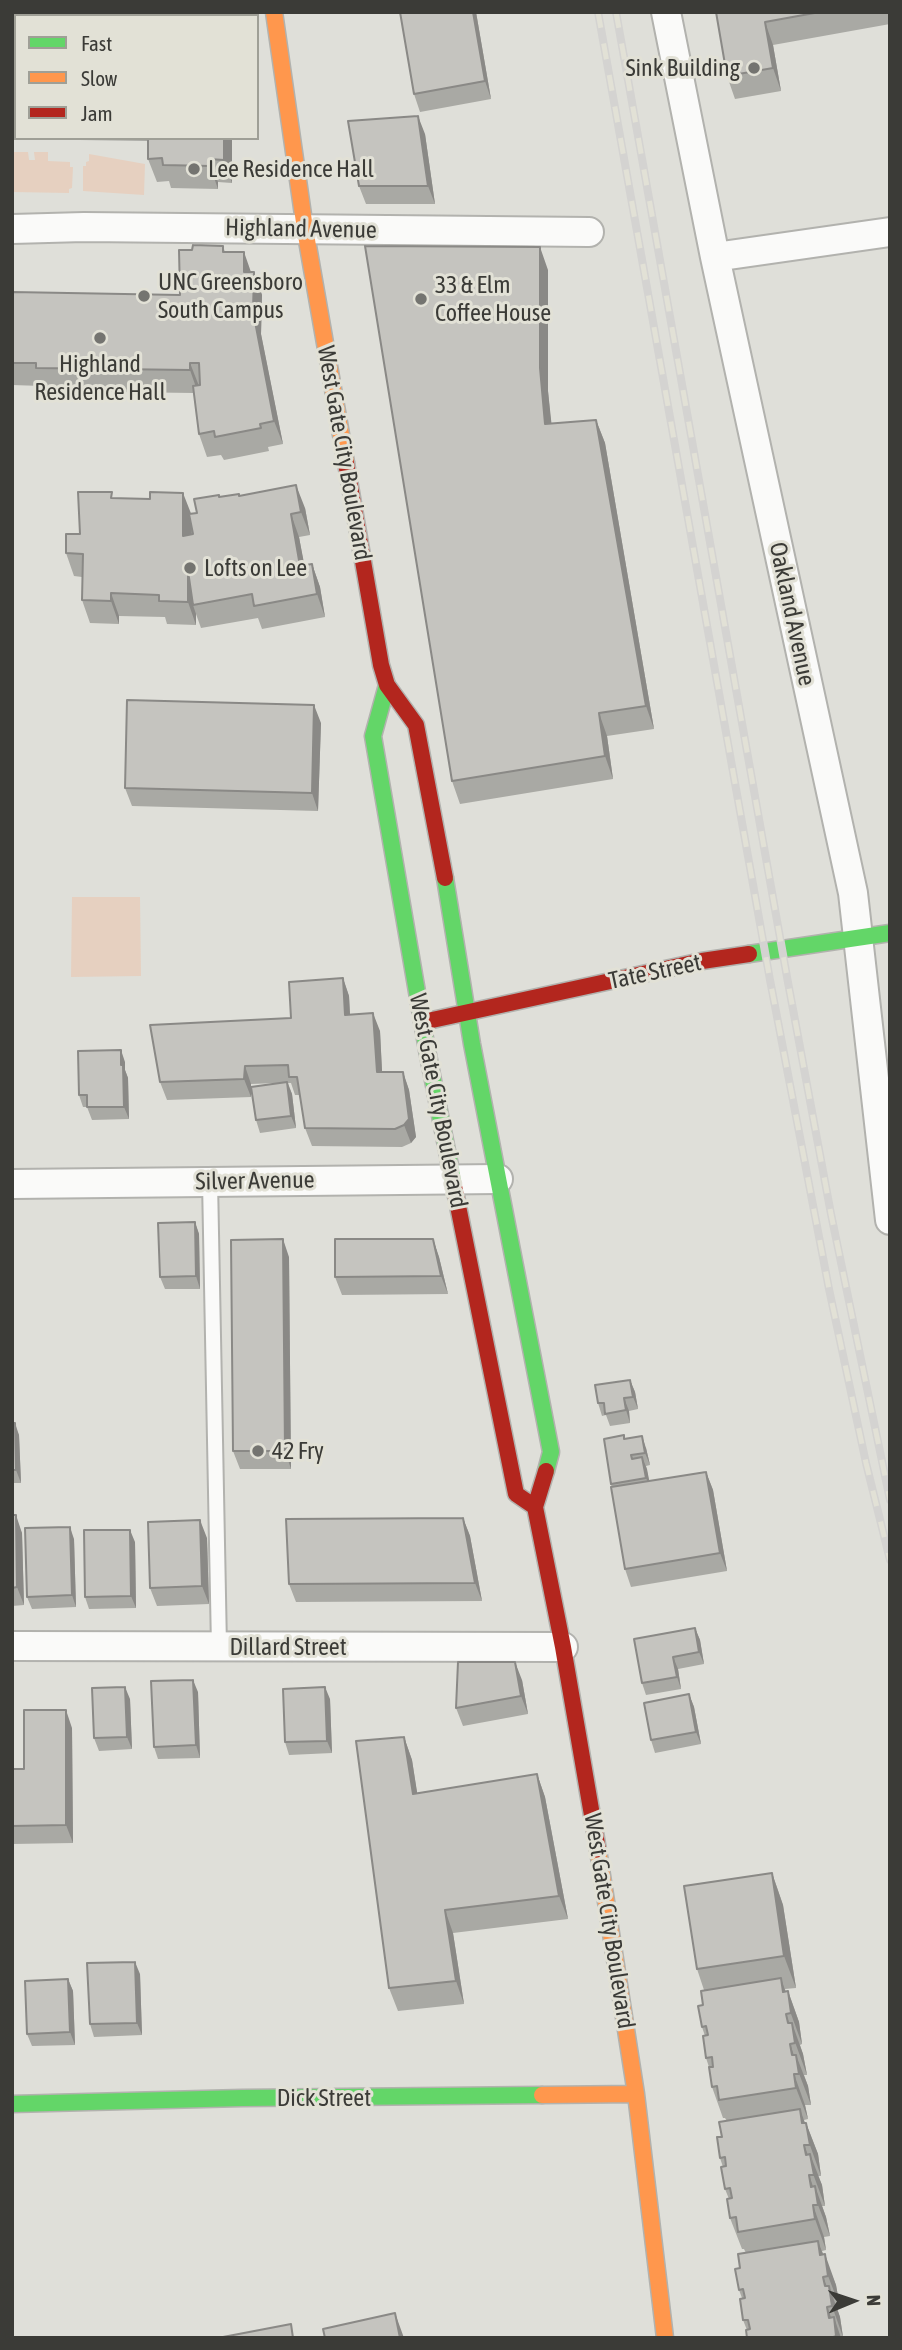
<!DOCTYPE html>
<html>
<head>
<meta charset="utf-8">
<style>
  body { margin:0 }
  #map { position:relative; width:902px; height:2350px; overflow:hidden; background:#dfdfd9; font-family:"Asap Condensed",sans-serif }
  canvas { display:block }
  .frame { position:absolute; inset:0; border:14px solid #3b3b37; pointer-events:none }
  .legend { position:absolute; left:14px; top:14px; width:245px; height:126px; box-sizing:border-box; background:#e2e1d6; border:2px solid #9f9f96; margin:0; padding:9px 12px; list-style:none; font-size:21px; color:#3b3b37 }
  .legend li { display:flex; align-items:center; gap:14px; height:35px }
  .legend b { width:35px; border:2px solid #9f9f96 }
  .north { position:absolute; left:818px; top:2266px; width:70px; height:70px; -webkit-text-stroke:5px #e2e1d6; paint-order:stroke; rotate:88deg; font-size:19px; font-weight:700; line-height:28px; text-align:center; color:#3b3b37 }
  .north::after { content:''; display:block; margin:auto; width:24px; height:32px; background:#3b3b37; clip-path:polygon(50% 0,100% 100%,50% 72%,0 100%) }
</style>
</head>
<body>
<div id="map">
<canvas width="902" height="2350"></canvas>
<div class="frame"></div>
<ul class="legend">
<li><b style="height:9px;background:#63d668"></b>Fast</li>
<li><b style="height:9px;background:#ff974d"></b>Slow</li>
<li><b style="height:9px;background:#b3261e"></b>Jam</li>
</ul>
<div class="north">N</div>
</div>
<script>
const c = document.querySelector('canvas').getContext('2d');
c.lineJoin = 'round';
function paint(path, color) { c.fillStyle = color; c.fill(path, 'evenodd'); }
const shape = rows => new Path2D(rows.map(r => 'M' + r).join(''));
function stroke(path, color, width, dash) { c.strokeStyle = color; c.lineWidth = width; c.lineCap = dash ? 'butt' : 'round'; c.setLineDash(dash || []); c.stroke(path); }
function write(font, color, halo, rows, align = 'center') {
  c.font = font + ' "Asap Condensed",sans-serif'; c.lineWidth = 6; c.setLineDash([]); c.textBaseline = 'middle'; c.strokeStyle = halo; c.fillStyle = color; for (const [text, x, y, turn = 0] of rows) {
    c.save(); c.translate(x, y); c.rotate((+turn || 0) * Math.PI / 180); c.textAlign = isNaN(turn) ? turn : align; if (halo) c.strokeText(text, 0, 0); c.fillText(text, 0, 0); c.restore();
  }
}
const green = shape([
  [12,152,28,152,29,160,35,160,34,152,48,152,48,161,70,162,70,167,73,167,72,188,69,189,69,193,12,192],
  [89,154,145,164,144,195,83,191,83,166,86,166,86,162,89,161],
  [72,897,140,897,141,976,71,977]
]);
const lane = shape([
  [210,1181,219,1647]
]);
const street = shape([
  [666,12,715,257,853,893,890,1220],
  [12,229,84,227,589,232],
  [715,257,890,232],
  [12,1184,498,1179],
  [12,1646,563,1647]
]);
const fast = shape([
  [387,685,373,736,427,1050,454,1186],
  [445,878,472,1044,551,1452,546,1471],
  [749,954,890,933],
  [12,2104,242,2098,542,2095]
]);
const slow = shape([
  [274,12,305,229,346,463],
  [598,1850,636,2094,665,2338],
  [542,2095,636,2094]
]);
const jam = shape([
  [346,463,381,665,387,685,416,725,445,878],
  [423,1022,702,961,749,954],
  [454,1186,516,1494,535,1507],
  [546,1471,535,1507,563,1647,598,1850]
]);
const rail = shape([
  [598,12,770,980,829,1289,866,1463,890,1560],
  [616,12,787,977,831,1214,890,1500]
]);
const wall = shape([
  [400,12,476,12,491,99,420,112,414,94],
  [716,12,890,12,890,24,773,45,781,91,735,99,727,76],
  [12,44,16,45,16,138,232,138,232,183,218,182,218,189,171,188,169,181,157,182,148,159,148,141,12,139],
  [425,134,435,204,366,204,359,186],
  [223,246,225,252,251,272,254,272,262,295,261,334,283,444,268,447,269,451,224,460,221,455,207,457,199,434,194,393,44,391,42,386,12,385,12,293,180,295,192,250],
  [548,270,548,391,551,424,596,420,605,443,654,729,607,736,613,779,460,804,452,781],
  [239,496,305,508,310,535,299,537,304,565,312,564,320,587,325,617,262,629,258,618,201,628,196,614,196,625,167,624,165,617,119,616,119,624,90,623,82,600,82,577,74,576,66,553,80,534,114,498,191,514,197,513,219,497],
  [321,723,318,811,132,806,125,788],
  [343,978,349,996,350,1015,380,1031,382,1072,403,1072,409,1090,416,1137,411,1143,402,1147,312,1146,305,1128,300,1095,295,1095,291,1083,288,1083,292,1094,296,1128,260,1133,256,1120,277,1083,251,1084,251,1097,167,1100,160,1082,291,1018],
  [125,1062,125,1070,128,1078,129,1119,92,1120,87,1107,83,1107,79,1095],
  [195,1222,199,1234,200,1289,165,1289,160,1277],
  [433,1239,439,1257,448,1294,342,1295,335,1277],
  [289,1257,291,1469,240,1469,233,1451],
  [630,1380,635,1392,638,1409,629,1411,630,1423,610,1426,606,1415,602,1416,598,1403],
  [12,1423,19,1435,21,1483,12,1483],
  [624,1435,625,1439,646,1448,650,1465,646,1466,649,1481,706,1472,713,1490,727,1571,631,1587,625,1569,611,1484],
  [12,1515,22,1533,24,1605,12,1606],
  [463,1518,470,1536,482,1601,296,1602,289,1584],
  [207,1538,209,1604,157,1606,150,1588],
  [74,1539,76,1607,32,1609,27,1597],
  [135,1542,136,1608,89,1609,85,1597],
  [695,1628,700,1640,704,1664,678,1669,681,1689,646,1695,642,1683],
  [522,1680,528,1714,463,1726,456,1708],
  [198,1692,200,1758,158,1759,154,1747],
  [689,1694,694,1707,701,1744,655,1753,651,1740],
  [130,1699,132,1749,99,1751,94,1738],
  [330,1699,332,1753,289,1755,285,1742],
  [72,1728,73,1843,12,1844,12,1769,24,1769],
  [404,1737,412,1760,417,1793,537,1774,545,1797,568,1919,453,1933,464,2004,398,2011,389,1988],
  [772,1873,783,1905,796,1988,785,1989,786,1992,788,1991,799,2022,802,2044,800,2045,803,2054,807,2075,804,2075,808,2086,811,2105,805,2105,808,2119,804,2120,805,2123,806,2123,818,2154,821,2176,818,2176,822,2185,825,2206,822,2206,826,2217,830,2236,824,2237,826,2250,822,2251,836,2285,840,2307,837,2308,840,2317,843,2337,841,2338,747,2338,747,2330,743,2320,742,2298,739,2290,740,2268,746,2253,744,2249,742,2249,730,2218,729,2199,725,2189,723,2167,720,2158,722,2137,727,2121,725,2118,723,2118,712,2087,709,2067,706,2058,705,2036,702,2027,704,1990,697,1969],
  [140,1974,142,2035,94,2037,90,2024],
  [68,1979,73,1991,75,2045,32,2046,27,2034]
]);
const shadedWall = shape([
  [473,12,476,12,491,99,485,81],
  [765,22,773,45,781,91,773,68],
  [418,116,425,134,435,204,428,186],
  [224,138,232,138,232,183,224,160],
  [209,159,218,182,218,189,210,166],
  [540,247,548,270,548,391,554,447,545,424,540,368],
  [244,252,252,275,244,272],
  [254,272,262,295,261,334,283,444,274,421,253,311],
  [190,363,199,386,198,393,190,370],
  [596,420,605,443,654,729,646,706],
  [296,485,305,508,310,535,301,512],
  [183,493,192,516,191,559,183,536],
  [291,514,299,537,309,589,300,566],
  [312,564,320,587,325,617,317,594],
  [188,571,193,605,196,614,196,625,188,602],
  [111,593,119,616,119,624,111,601],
  [314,705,321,723,318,811,312,793],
  [599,713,607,736,613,779,605,756],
  [343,978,349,996,351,1033,345,1015],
  [373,1013,380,1031,383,1090,377,1072],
  [121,1050,125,1062,125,1070,128,1078,129,1119,124,1107],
  [245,1066,251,1084,251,1097,244,1079],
  [403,1072,409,1090,416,1137,411,1143,404,1125],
  [287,1082,292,1094,296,1128,291,1116],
  [195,1222,199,1234,200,1289,196,1276],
  [283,1239,289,1257,291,1469,285,1451],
  [433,1239,439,1257,448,1294,441,1276],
  [630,1380,635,1392,638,1409,633,1397],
  [624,1398,629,1411,630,1423,626,1410],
  [15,1423,19,1435,21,1483,16,1470],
  [642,1436,646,1448,650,1465,645,1453],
  [642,1457,647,1469,651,1490,646,1478],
  [706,1472,713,1490,727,1571,720,1553],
  [16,1515,22,1533,24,1605,17,1587],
  [463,1518,470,1536,482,1601,475,1583],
  [200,1520,207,1538,209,1604,202,1586],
  [70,1527,74,1539,76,1607,72,1595],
  [130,1530,135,1542,136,1608,131,1596],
  [695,1628,700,1640,704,1664,699,1652],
  [673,1657,678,1669,681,1689,677,1677],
  [515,1662,522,1680,528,1714,521,1696],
  [193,1680,198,1692,200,1758,196,1745],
  [125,1687,130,1699,132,1749,127,1737],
  [325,1687,330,1699,332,1753,327,1741],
  [689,1694,694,1707,701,1744,696,1732],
  [66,1710,72,1728,73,1843,66,1825],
  [404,1737,412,1760,421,1817,413,1794],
  [537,1774,545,1797,568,1919,559,1896],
  [772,1873,783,1905,796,1988,784,1956],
  [445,1910,453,1933,464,2004,456,1981],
  [135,1962,140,1974,142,2035,137,2023],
  [781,1978,789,2002,788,1991,799,2022,802,2044,783,1992],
  [68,1979,73,1991,75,2045,70,2032],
  [786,2014,794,2037,792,2023,803,2054,807,2075,788,2023],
  [790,2044,798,2067,796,2055,808,2086,811,2105,792,2055],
  [794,2074,805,2105,808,2119,796,2088],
  [800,2109,808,2132,806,2123,818,2154,821,2176,802,2123],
  [804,2145,813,2168,810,2154,822,2185,825,2206,806,2155],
  [809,2175,817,2198,815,2186,826,2217,830,2236,811,2187],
  [813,2205,824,2237,826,2250,815,2219],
  [818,2241,827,2265,825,2254,836,2285,840,2307,820,2255],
  [823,2277,831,2297,829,2286,840,2317,843,2337,825,2286],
  [827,2307,836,2330,834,2317,841,2338,837,2338,829,2318],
  [395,2313,404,2338,400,2338]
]);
const building = shape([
  [143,12,209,12,210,16,144,16,143,12],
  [400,12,473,12,485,81,414,94,400,12],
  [716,12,820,12,765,22,773,68,727,76,716,12],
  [12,44,16,45,16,117,12,117,12,44],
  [418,116,428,186,359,186,348,121,418,116],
  [148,138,224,138,224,160,209,159,210,166,163,165,162,158,148,159,148,138],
  [193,245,223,246,223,252,244,252,244,272,254,272,253,311,274,421,260,424,261,428,215,437,214,431,199,434,193,386,200,385,199,363,190,363,190,370,36,368,36,363,12,363,12,292,180,295,179,250,192,250,193,245],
  [365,246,540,247,540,368,545,424,596,420,646,706,599,713,605,756,452,781,365,246],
  [296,485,301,512,291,514,300,566,312,564,317,594,254,606,252,594,193,605,188,571,188,602,159,601,159,595,111,593,111,601,82,600,83,554,66,553,66,534,80,534,78,492,112,492,111,498,150,499,150,492,183,493,183,536,193,534,189,514,197,513,194,499,219,495,219,497,239,494,239,496,296,485],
  [127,700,314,705,312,793,125,788,127,700],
  [343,978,345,1015,373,1013,377,1072,403,1072,409,1119,404,1125,395,1129,305,1128,297,1077,289,1077,288,1065,245,1066,244,1079,160,1082,150,1025,291,1018,289,982,343,978],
  [121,1050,121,1065,123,1065,124,1107,87,1107,87,1095,79,1095,78,1051,121,1050],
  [287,1082,291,1116,256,1120,251,1087,287,1082],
  [195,1222,196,1276,160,1277,158,1223,195,1222],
  [283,1239,285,1451,233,1451,231,1240,283,1239],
  [335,1239,433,1239,441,1276,335,1277,335,1239],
  [630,1380,633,1397,624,1398,626,1410,605,1414,604,1403,598,1403,595,1385,630,1380],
  [12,1423,15,1423,16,1470,12,1470,12,1423],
  [624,1435,624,1439,642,1436,645,1453,631,1455,632,1459,642,1457,646,1478,611,1484,604,1439,624,1435],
  [706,1472,720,1553,625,1569,611,1487,706,1472],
  [12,1515,16,1515,17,1587,12,1588,12,1515],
  [463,1518,475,1583,289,1584,286,1519,463,1518],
  [200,1520,202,1586,150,1588,148,1522,200,1520],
  [70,1527,72,1595,27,1597,25,1528,70,1527],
  [84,1530,130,1530,131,1596,85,1597,84,1530],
  [695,1628,699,1652,673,1657,677,1677,642,1683,634,1639,695,1628],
  [458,1662,515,1662,521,1696,456,1708,458,1662],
  [193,1680,196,1745,154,1747,151,1681,193,1680],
  [125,1687,127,1737,94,1738,92,1688,125,1687],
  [325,1687,327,1741,285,1742,283,1689,325,1687],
  [689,1694,696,1732,651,1740,644,1703,689,1694],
  [24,1710,66,1710,66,1825,12,1826,12,1769,24,1769,24,1710],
  [404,1737,413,1794,537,1774,559,1896,445,1910,456,1981,389,1988,356,1741,404,1737],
  [772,1873,784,1956,697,1969,684,1886,772,1873],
  [135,1962,137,2023,90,2024,87,1963,135,1962],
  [781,1978,783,1992,788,1991,791,2013,786,2014,788,2023,792,2023,795,2043,790,2044,792,2055,796,2055,799,2074,794,2074,796,2088,719,2100,717,2086,712,2087,709,2067,713,2067,712,2057,706,2058,703,2036,708,2035,706,2026,702,2027,698,2006,703,2005,701,1991,781,1978],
  [68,1979,70,2032,27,2034,25,1981,68,1979],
  [800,2109,802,2123,806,2123,810,2145,804,2145,806,2155,810,2154,814,2175,809,2175,811,2187,815,2186,818,2205,813,2205,815,2219,738,2232,736,2217,730,2218,727,2199,732,2198,730,2188,725,2189,721,2167,726,2166,725,2157,720,2158,717,2137,722,2137,719,2122,800,2109],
  [818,2241,820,2255,825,2254,828,2276,823,2277,825,2286,829,2286,832,2306,827,2307,829,2318,834,2317,836,2336,831,2338,747,2338,746,2330,750,2329,748,2320,743,2320,740,2299,745,2298,743,2289,739,2290,735,2269,740,2268,738,2254,818,2241],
  [395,2313,400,2338,325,2338,323,2329,395,2313],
  [291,2324,293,2338,223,2338,223,2337,291,2324]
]);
const markers = [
  [754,68,7,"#747470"],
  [194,169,7,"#747470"],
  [144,296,7,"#747470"],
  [421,299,7,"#747470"],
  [100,338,7,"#747470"],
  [190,568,7,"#747470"],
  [258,1451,7,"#747470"]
];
const poiNames = [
  ["Sink Building",740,68,"right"],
  ["Lee Residence Hall",208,169],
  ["UNC Greensboro",158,282],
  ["South Campus",158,310],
  ["33 & Elm",435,285],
  ["Coffee House",435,313],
  ["Highland",100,364,"center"],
  ["Residence Hall",100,392,"center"],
  ["Lofts on Lee",204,568],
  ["42 Fry",272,1451]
];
const streetNames = [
  ["Highland Avenue",301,229,1],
  ["West Gate City Boulevard",344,453,80],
  ["Oakland Avenue",792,614,78],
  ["Tate Street",655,972,-12],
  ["West Gate City Boulevard",438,1101,79],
  ["Silver Avenue",255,1181,-1],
  ["Dillard Street",288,1647],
  ["West Gate City Boulevard",609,1921,81],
  ["Dick Street",324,2098]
];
paint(green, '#e6d0c0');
stroke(lane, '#b2b2ae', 18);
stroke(street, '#b2b2ae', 32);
stroke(fast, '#b2b2ae', 19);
stroke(slow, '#b2b2ae', 19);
stroke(jam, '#b2b2ae', 19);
stroke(lane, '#fafaf9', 14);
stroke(street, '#fafaf9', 28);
stroke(fast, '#63d668', 16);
stroke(slow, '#ff974d', 16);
stroke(jam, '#b3261e', 16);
stroke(rail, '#d4d3d1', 8);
stroke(rail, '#e2e1d6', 5, [16]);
paint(wall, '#a9a9a4');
paint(shadedWall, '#8a8986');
paint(building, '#c5c4bf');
stroke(building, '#8a8986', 2);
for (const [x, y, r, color] of markers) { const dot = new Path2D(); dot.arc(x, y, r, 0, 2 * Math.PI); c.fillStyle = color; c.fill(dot); stroke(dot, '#e2e1d6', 2.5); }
write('24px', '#3b3b37', '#e2e1d6', poiNames, 'left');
write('24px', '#3b3b37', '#e2e1d6', streetNames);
</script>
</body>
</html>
